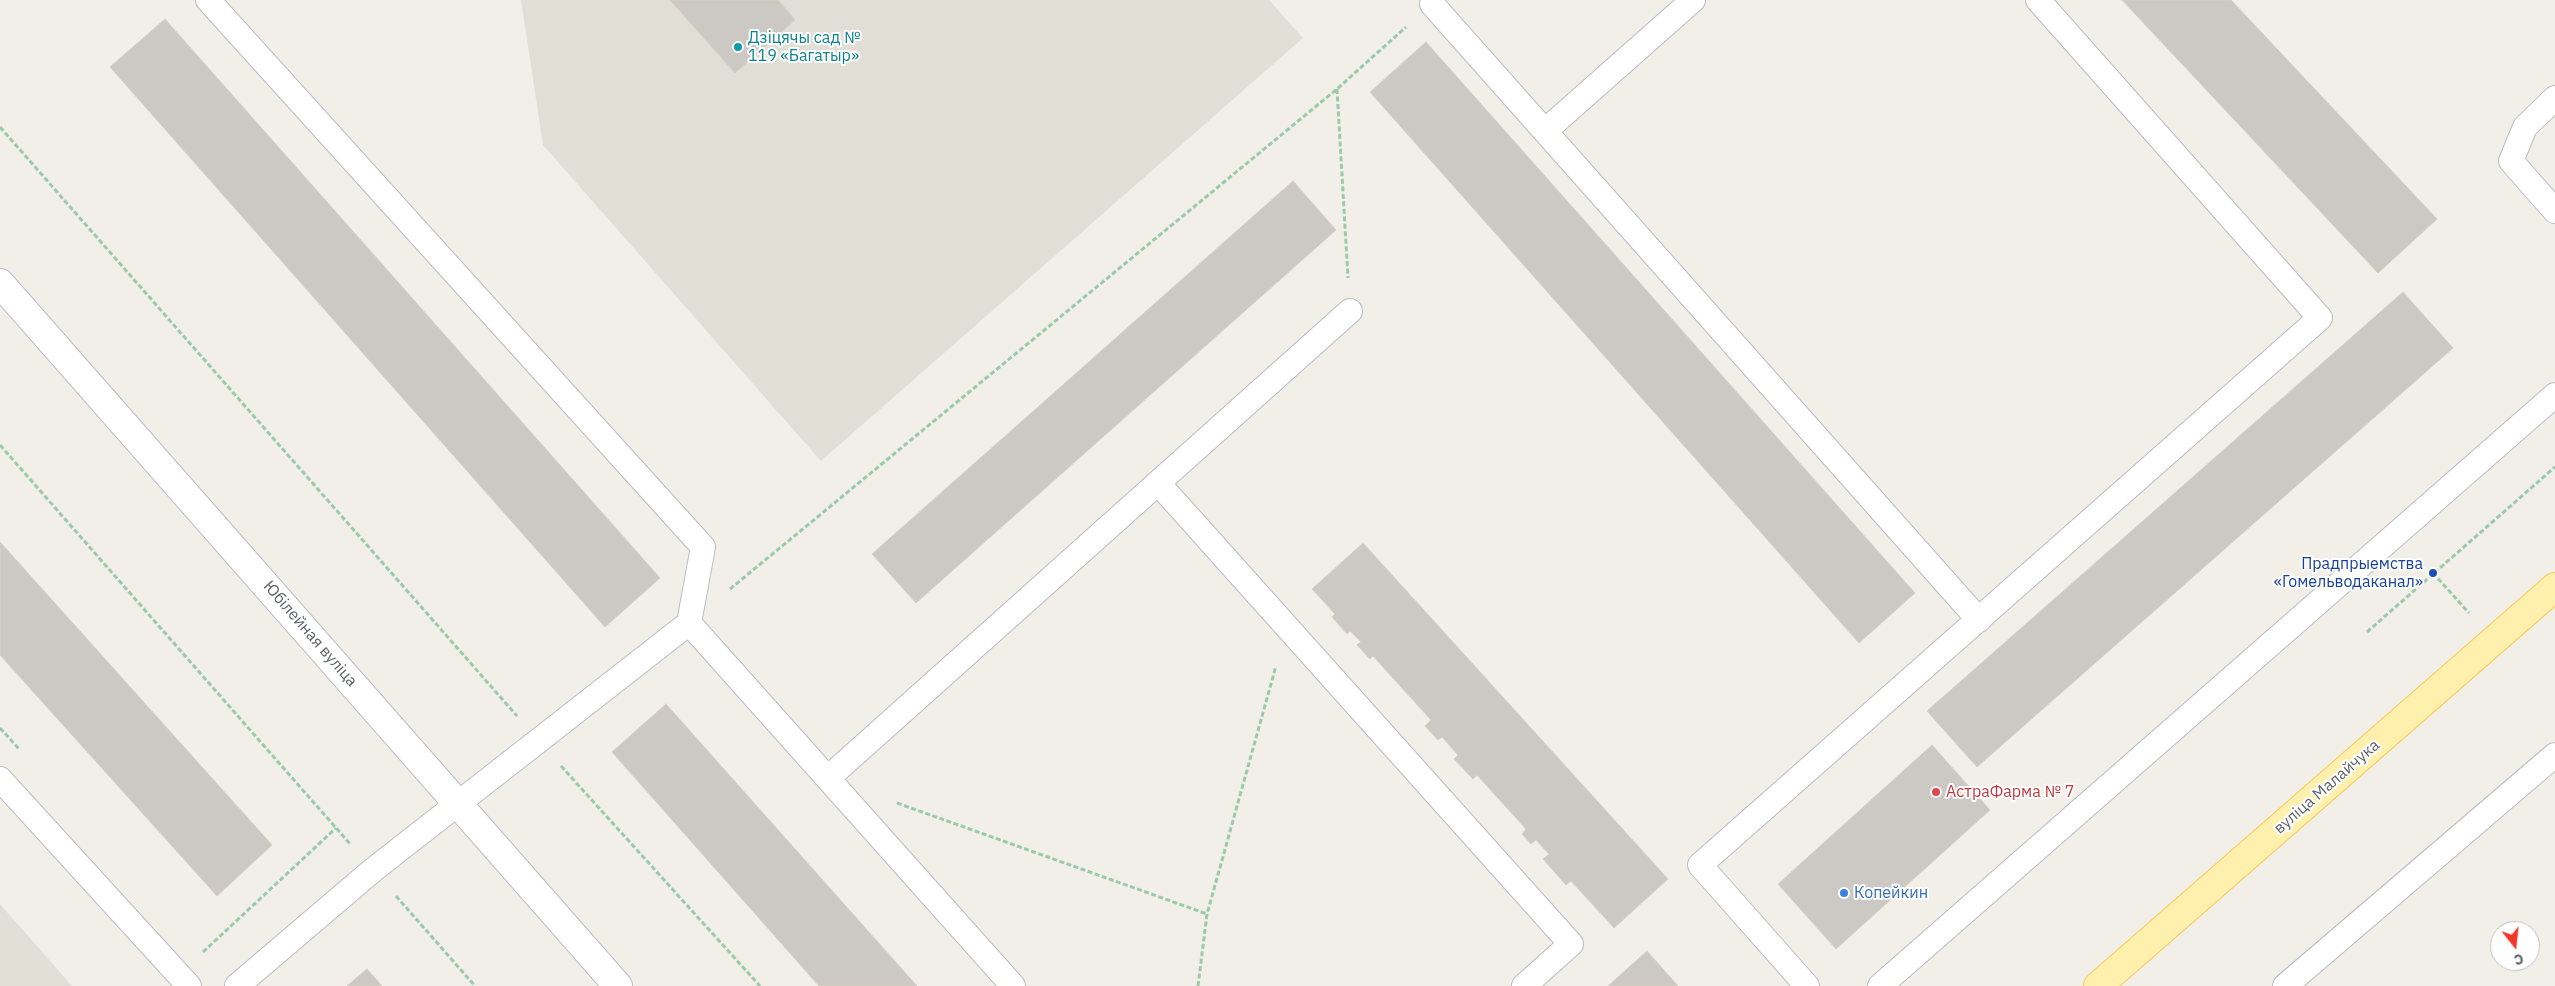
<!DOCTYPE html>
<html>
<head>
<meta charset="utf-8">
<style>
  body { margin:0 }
  #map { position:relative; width:2555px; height:986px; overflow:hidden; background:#f1efe7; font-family:"IBM Plex Sans",sans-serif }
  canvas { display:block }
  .north { position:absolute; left:2490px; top:921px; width:50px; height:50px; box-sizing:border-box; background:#fff; border:1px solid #bfc1c3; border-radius:50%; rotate:164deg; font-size:14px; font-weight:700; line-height:20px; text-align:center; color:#5e6368 }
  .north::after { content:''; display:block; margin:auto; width:18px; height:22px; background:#f4352a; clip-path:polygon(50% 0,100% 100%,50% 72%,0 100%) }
</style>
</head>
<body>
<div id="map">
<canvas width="2555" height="986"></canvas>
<div class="north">С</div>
</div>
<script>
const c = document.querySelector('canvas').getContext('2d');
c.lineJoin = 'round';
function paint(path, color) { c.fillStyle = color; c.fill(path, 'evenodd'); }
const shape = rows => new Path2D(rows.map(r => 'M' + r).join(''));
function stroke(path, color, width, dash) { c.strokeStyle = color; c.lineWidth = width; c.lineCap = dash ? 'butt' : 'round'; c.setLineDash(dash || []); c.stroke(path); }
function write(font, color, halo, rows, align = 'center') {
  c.font = font + ' "IBM Plex Sans",sans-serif'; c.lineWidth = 4; c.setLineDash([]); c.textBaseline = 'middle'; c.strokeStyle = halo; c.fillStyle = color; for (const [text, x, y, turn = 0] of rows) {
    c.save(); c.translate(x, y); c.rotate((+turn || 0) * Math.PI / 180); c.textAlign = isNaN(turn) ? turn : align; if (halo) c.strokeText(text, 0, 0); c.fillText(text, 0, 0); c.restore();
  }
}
const education = shape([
  [521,0,1269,0,1303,38,821,461,543,145],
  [0,904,72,986,0,986]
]);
const building = shape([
  [670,0,778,0,795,20,735,73,670,0],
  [2122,0,2231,0,2437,219,2378,273,2122,0],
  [165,19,660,578,605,627,110,67,165,19],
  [1426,42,1915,593,1859,643,1370,92,1426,42],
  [1293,181,1336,230,916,603,872,554,1293,181],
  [2403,292,2453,348,1977,767,1927,711,2403,292],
  [0,542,272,845,217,896,0,655,0,542],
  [1363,543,1668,879,1614,928,1571,881,1566,885,1543,859,1549,854,1536,840,1531,844,1522,834,1526,829,1477,775,1473,779,1454,759,1458,755,1442,737,1438,740,1425,726,1431,720,1373,656,1370,659,1357,645,1361,642,1350,631,1347,634,1332,617,1335,614,1312,589,1363,543],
  [666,704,917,986,819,986,612,752,666,704],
  [1932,745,1990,810,1836,949,1778,884,1932,745],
  [1647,951,1678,986,1608,986,1647,951],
  [367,969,382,986,347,986,367,969]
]);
const path = shape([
  [1337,89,1348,278],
  [0,127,517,716],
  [0,445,351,845],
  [2433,573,2469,613],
  [730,589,1337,89,1406,27],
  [2367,632,2555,467],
  [0,728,20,750],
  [561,766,760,986],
  [897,803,1207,914],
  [396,896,475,986],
  [203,952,336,828],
  [1198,986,1207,914,1276,666]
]);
const service = shape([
  [208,0,703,547,689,623,373,870,237,986],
  [1432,4,1979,620],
  [2555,98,2525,127,2511,161,2555,211],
  [1545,131,1693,0],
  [1158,483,1571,944,1524,986],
  [689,623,1013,986],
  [828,778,1350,311],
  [0,779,189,986],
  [1807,986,1700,865,2320,318,2038,0],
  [1880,986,2555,395],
  [2285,986,2555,755]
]);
const secondary = shape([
  [0,283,618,986]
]);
const primary = shape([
  [2098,986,2555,587]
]);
const markers = [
  [738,47,5,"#0f9aa8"],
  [2433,573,5,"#1a4fb4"],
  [1936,792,5,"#e0444e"],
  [1844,893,5,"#3f7fe0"]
];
const cultureNames = [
  ["Дзіцячы сад №",748,38],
  ["119 «Багатыр»",748,56]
];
const transitNames = [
  ["Прадпрыемства",2423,564],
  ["«Гомельводаканал»",2423,582]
];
const streetNames = [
  ["Юбілейная вуліца",310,634,49],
  ["вуліца Малайчука",2327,787,-41]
];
const healthNames = [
  ["АстраФарма № 7",1946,792]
];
const shopNames = [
  ["Копейкин",1854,893]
];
paint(education, '#e1ded5');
paint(building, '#ccc9c4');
stroke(building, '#d6d0c4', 1);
stroke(service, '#b9bcc1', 26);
stroke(secondary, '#babdc3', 30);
stroke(primary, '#fac957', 30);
stroke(path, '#9acba8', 3, [5, 2.5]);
stroke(service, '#fff', 24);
stroke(secondary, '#fff', 28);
stroke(primary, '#fff0ae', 28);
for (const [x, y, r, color] of markers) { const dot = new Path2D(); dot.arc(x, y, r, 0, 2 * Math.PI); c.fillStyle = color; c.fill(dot); stroke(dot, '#fff', 2); }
write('16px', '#0d838f', '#fff', cultureNames, 'left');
write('16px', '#164399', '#fff', transitNames, 'right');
write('16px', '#5e6368', '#fff', streetNames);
write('16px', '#be3a42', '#fff', healthNames, 'left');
write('16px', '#366cbe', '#fff', shopNames, 'left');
</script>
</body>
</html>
